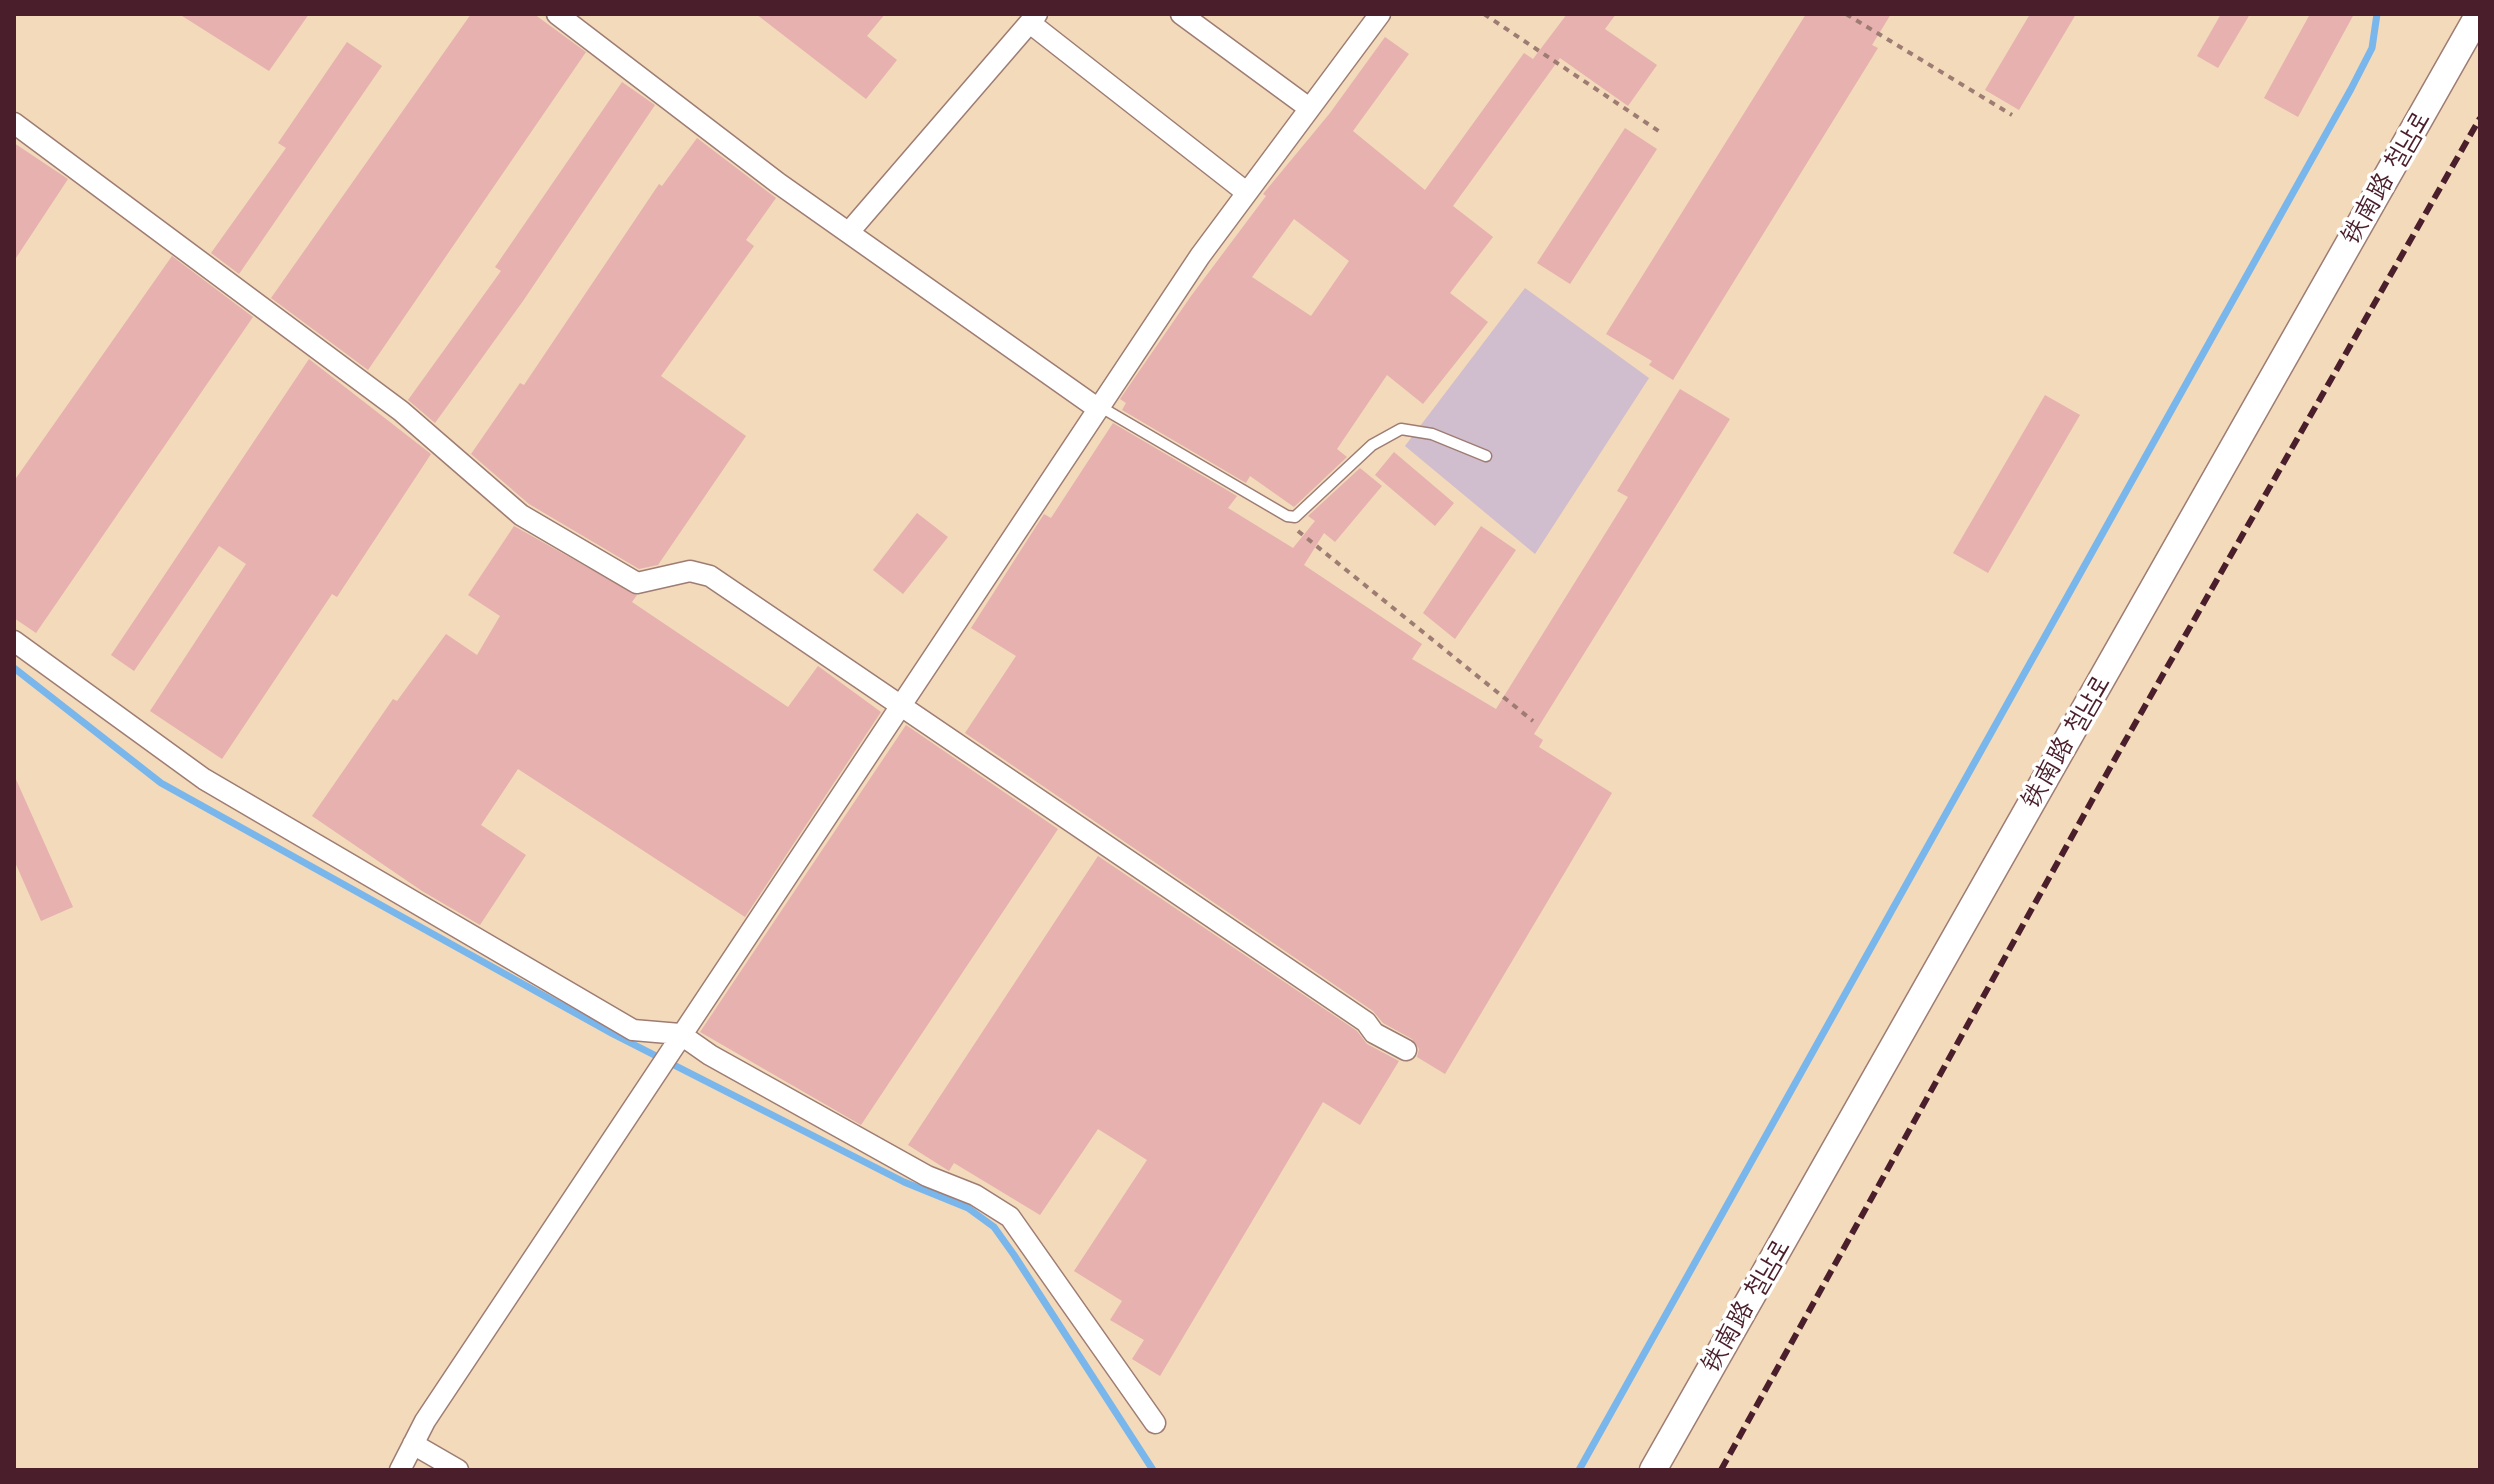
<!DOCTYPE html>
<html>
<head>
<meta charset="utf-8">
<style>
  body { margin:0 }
  #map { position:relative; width:2494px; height:1484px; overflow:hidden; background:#f2dabb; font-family:"Comic Neue",sans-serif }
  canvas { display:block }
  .frame { position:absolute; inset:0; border:16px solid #4a1f2b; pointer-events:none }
</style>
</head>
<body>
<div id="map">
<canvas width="2494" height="1484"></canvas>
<div class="frame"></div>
</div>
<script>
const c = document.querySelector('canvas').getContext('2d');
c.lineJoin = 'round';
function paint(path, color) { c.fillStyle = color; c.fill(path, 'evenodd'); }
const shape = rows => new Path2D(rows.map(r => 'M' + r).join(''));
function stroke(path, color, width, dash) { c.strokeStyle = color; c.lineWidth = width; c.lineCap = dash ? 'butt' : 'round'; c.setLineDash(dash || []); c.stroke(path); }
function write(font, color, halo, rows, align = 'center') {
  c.font = font + ' "Comic Neue","LXGW WenKai TC","Poor Story",sans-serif'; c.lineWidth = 7; c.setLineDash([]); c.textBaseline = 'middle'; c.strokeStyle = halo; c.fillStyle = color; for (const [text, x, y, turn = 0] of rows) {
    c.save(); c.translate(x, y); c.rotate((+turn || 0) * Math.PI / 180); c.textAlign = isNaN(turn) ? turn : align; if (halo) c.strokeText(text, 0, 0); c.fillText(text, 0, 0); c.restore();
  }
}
const industrial = shape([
  [1525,288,1649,378,1535,554,1405,446]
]);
const stream = shape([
  [14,668,161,783,613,1034,904,1182,968,1208,994,1227,1014,1255,1153,1470],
  [1579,1470,2351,89,2372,48,2377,14]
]);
const building = shape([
  [179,14,309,14,269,71],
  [471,14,534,14,586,52,368,370,271,298],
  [756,14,885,14,867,36,897,60,866,99],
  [1567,14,1616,14,1605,29,1657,65,1628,106,1560,58,1453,206,1493,237,1450,293,1488,322,1423,404,1387,375,1337,449,1347,457,1294,507,1250,476,1246,483,1122,410,1126,403,1120,399,1191,296,1266,196,1263,194,1330,113,1385,37,1409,54,1353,131,1425,190,1524,53,1533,59],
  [1294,219,1349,261,1311,316,1252,277],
  [1806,14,1891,14,1872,45,1878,48,1673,380,1649,365,1652,361,1606,334],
  [2030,14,2076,14,2019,110,1985,90],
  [2221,14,2250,14,2218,68,2197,56],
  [2310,14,2354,14,2298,117,2264,98],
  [347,42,382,66,239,274,211,253,286,148,278,143],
  [622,82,655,105,523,301,435,423,408,400,501,271,495,267],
  [1625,128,1657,149,1570,284,1537,263],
  [697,138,776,198,746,240,754,246,661,376,746,436,658,565,639,569,529,504,471,454,520,383,524,385,659,184,662,186],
  [14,143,68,179,14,261],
  [172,256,253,317,36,633,14,618,14,481],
  [309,359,431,454,337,597,332,594,222,759,150,711,246,564,219,546,134,671,111,655],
  [1680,389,1730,419,1534,734,1543,740,1539,747,1612,793,1445,1074,1417,1057,1419,1049,1412,1039,1383,1023,1373,1011,965,733,1016,656,971,628,1044,514,1051,518,1113,423,1237,496,1228,508,1293,548,1315,521,1308,516,1360,468,1382,486,1335,542,1324,533,1304,565,1422,644,1412,659,1496,709,1628,497,1617,491],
  [2045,395,2080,415,1988,573,1953,553],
  [1394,452,1454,503,1435,526,1375,475],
  [917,513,948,537,903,594,873,570],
  [514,526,637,595,632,602,788,707,818,666,881,712,745,917,518,769,481,825,526,855,480,925,422,891,312,816,393,699,397,701,446,634,477,655,500,616,468,595],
  [1481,526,1516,550,1455,639,1423,613],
  [906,725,1058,829,861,1125,700,1032],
  [14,775,73,907,41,921,14,860],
  [1098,856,1357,1031,1367,1044,1399,1061,1360,1125,1323,1102,1160,1376,1132,1359,1144,1340,1110,1320,1122,1301,1074,1271,1147,1160,1098,1129,1040,1215,954,1163,949,1171,908,1145]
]);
const path = shape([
  [1484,14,1660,132],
  [1846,14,2012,115],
  [1298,531,1533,721]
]);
const service = shape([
  [1099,406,1287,516,1295,517,1372,445,1401,429,1432,434,1486,456]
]);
const minor = shape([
  [557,14,778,183,1097,408],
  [1181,14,1309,108],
  [1030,23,1246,192],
  [14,123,401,411,521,515,637,583,690,571,710,576,1366,1022,1374,1033,1406,1050],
  [849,232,1037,14],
  [14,641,204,779,633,1030,680,1034,710,1055,927,1176,975,1195,1010,1217,1155,1423],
  [413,1444,458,1470],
  [400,1470,425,1421,1200,256,1380,14]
]);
const tertiary = shape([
  [1653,1470,2479,14]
]);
const rail = shape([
  [1721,1470,2116,757,2480,118]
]);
const streetNames = [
  ["铁南路 철남로",2386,178,-60],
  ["铁南路 철남로",2066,742,-60],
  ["铁南路 철남로",1746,1306,-60]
];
paint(industrial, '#d0bdcd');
stroke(stream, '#79b6ec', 7);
paint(building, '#e6b1af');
stroke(service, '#9e7c73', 13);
stroke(minor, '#9e7c73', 23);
stroke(tertiary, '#9e7c73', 29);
stroke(path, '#9e7c73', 4, [6, 6]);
stroke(service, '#fff', 10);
stroke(minor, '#fff', 20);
stroke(tertiary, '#fff', 26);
stroke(rail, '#4a1f2b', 6, [12, 6]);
write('26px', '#4a1f2b', '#fff', streetNames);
</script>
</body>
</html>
